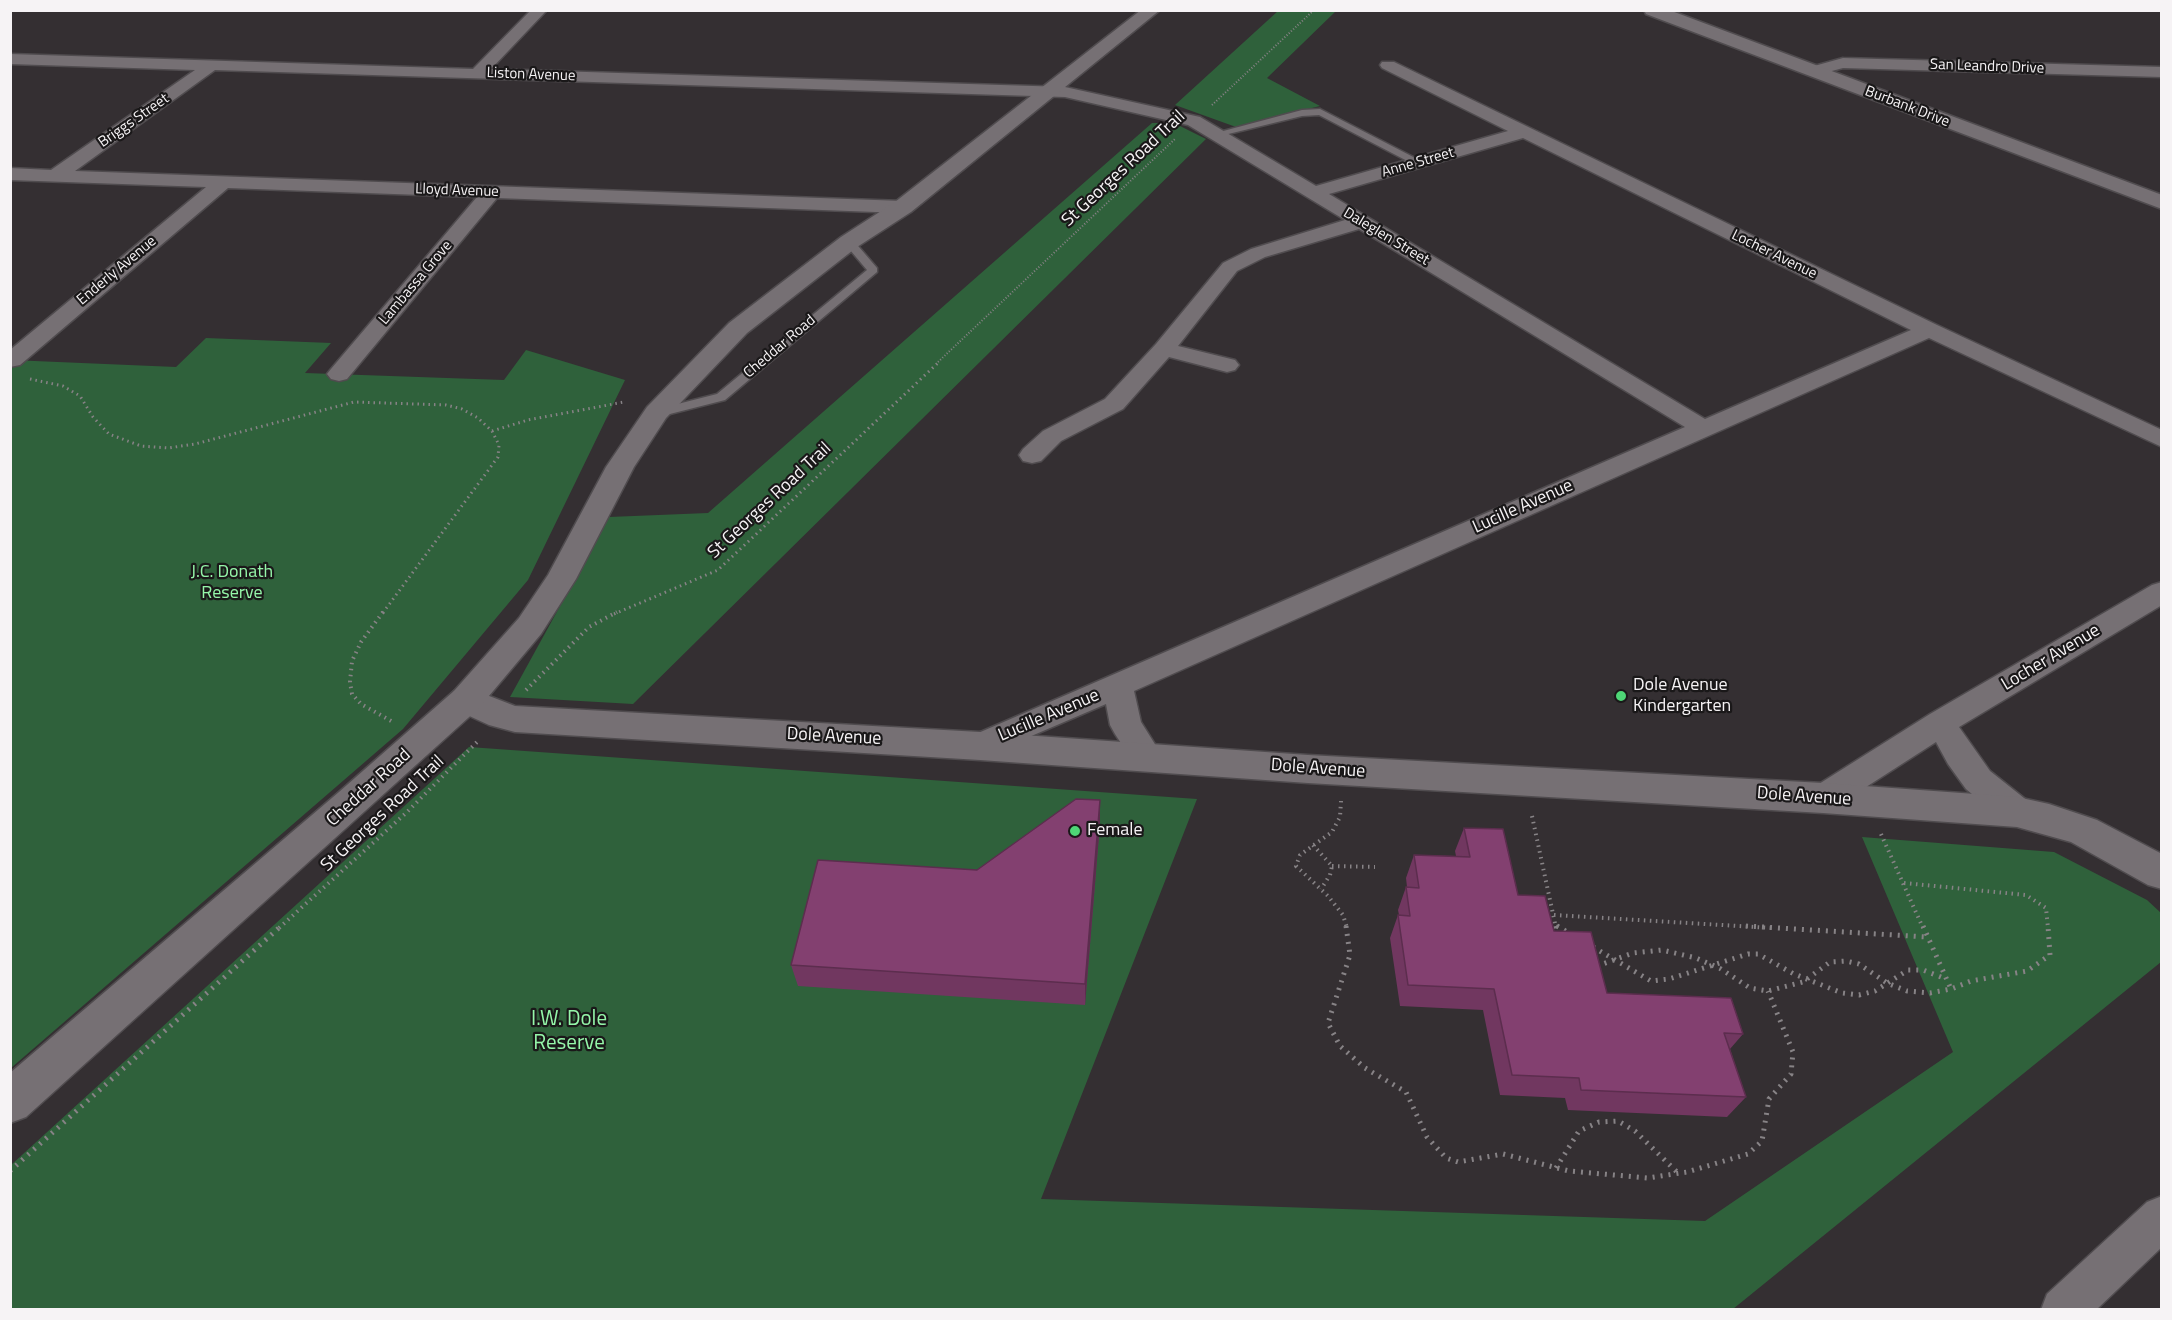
<!DOCTYPE html>
<html>
<head>
<meta charset="utf-8">
<style>
  body { margin:0 }
  #map { position:relative; width:2172px; height:1320px; overflow:hidden; background:#342f32; font-family:"Titillium Web",sans-serif }
  canvas { display:block }
  .frame { position:absolute; inset:0; border:12px solid #f6f3f5; pointer-events:none }
</style>
</head>
<body>
<div id="map">
<canvas width="2172" height="1320"></canvas>
<div class="frame"></div>
</div>
<script>
const c = document.querySelector('canvas').getContext('2d');
c.lineJoin = 'round';
function paint(path, color) { c.fillStyle = color; c.fill(path, 'evenodd'); }
const shape = rows => new Path2D(rows.map(r => 'M' + r).join(''));
function stroke(path, color, width, dash) { c.strokeStyle = color; c.lineWidth = width; c.lineCap = dash ? 'butt' : 'round'; c.setLineDash(dash || []); c.stroke(path); }
function write(font, color, halo, rows, align = 'center') {
  c.font = font + ' "Titillium Web",sans-serif'; c.lineWidth = 4.5; c.setLineDash([]); c.textBaseline = 'middle'; c.strokeStyle = halo; c.fillStyle = color; for (const [text, x, y, turn = 0] of rows) {
    c.save(); c.translate(x, y); c.rotate((+turn || 0) * Math.PI / 180); c.textAlign = isNaN(turn) ? turn : align; if (halo) c.strokeText(text, 0, 0); c.fillText(text, 0, 0); c.restore();
  }
}
const green = shape([
  [1278,11,1336,11,1267,78,1320,106,1236,127,1175,105],
  [1152,123,1174,123,1206,139,633,704,510,697,609,517,708,513],
  [206,338,331,343,305,373,504,380,526,350,625,380,528,580,403,729,11,1068,11,360,176,367],
  [469,747,1197,799,1041,1199,1705,1221,1953,1052,1862,837,2054,852,2147,900,2161,913,2161,962,1733,1309,11,1310,11,1165]
]);
const pathFar3 = shape([
  [1212,105,1314,10],
  [938,362,1176,138]
]);
const pathFar2 = shape([
  [30,379,63,386,80,396,93,417,109,434,141,446,168,448,195,444,354,402,446,405,462,409,478,418,492,431,499,445,498,457,382,614],
  [492,431,528,420,624,402],
  [614,614,718,570,940,361]
]);
const pathFar1 = shape([
  [383,612,361,642,352,661,350,682,352,694,361,704,393,722],
  [526,690,589,627,617,612],
  [1341,801,1340,817,1332,832,1300,855,1296,866,1328,896,1343,915,1347,928],
  [1532,816,1556,928],
  [1881,834,1923,928],
  [1313,845,1332,866,1330,875,1321,889],
  [1332,866,1375,867],
  [1904,883,2026,895,2046,908,2048,928],
  [1554,915,1772,928],
  [1556,926,1559,928],
  [279,928,406,813,480,739]
]);
const path = shape([
  [1346,926,1350,955,1328,1023,1340,1046,1365,1068,1406,1092,1427,1137,1446,1158,1458,1162,1503,1154,1569,1171,1648,1178,1687,1172,1748,1154,1762,1141,1769,1099,1791,1074,1793,1052,1768,991],
  [1556,926,1558,935],
  [1557,926,1569,933],
  [1746,926,1927,937],
  [1923,926,1951,989],
  [1593,947,1651,981,1669,979,1748,954,1758,954,1794,974,1842,993,1859,995,1875,991,1908,970,1923,970,1946,979],
  [1597,966,1633,953,1662,950,1696,958,1721,969,1750,988,1768,991,1803,982,1830,962,1846,961,1859,964,1887,983,1907,991,1930,993,1951,989,1971,981,2027,971,2050,955,2048,926],
  [1556,1168,1579,1131,1599,1122,1618,1121,1635,1131,1678,1173],
  [10,1171,281,926]
]);
const service = shape([
  [1320,109,1421,161,1423,163,1415,165,1319,115,1302,116,1216,137,1212,134,1302,110,1320,109],
  [845,240,853,240,877,268,877,272,725,400,658,417,654,416,654,410,717,394,867,270,845,244,845,240]
]);
const minor = shape([
  [531,10,547,10,491,69,1065,87,1200,117,1316,186,1508,131,1382,68,1380,65,1382,62,1394,62,1937,325,2162,430,2162,447,1929,338,1134,691,1141,722,1163,757,1158,766,1147,770,1136,766,1115,734,1110,725,1106,704,980,758,969,755,964,746,969,737,1685,427,1359,229,1265,257,1237,271,1178,346,1235,360,1239,365,1235,370,1227,372,1169,357,1123,409,1061,441,1041,461,1032,463,1023,461,1019,455,1023,449,1043,431,1105,399,1156,344,1223,263,1251,249,1345,220,1188,125,1065,97,215,70,75,171,903,201,910,203,913,207,910,211,903,213,497,198,347,379,339,381,331,379,327,374,331,369,477,197,228,188,20,365,10,367,10,350,206,187,10,180,10,168,51,170,195,70,10,64,10,54,473,69,531,10],
  [1523,138,1911,330,1705,419,1329,194,1523,138],
  [1843,58,2162,67,2162,77,1843,68,1813,76,1805,71,1807,68,1843,58],
  [2162,582,2162,605,1959,727,1990,771,2029,802,2034,812,2029,822,2017,826,2005,822,1966,789,1948,764,1936,742,1835,807,1823,811,1811,807,1806,798,1811,789,1930,714,2152,585,2162,582],
  [2162,1196,2162,1247,2096,1310,2041,1310,2047,1294,2147,1202,2162,1196]
]);
const tertiary = shape([
  [1644,10,1669,10,2162,195,2162,209,1646,14,1644,10],
  [466,687,515,706,980,732,1308,755,1823,783,2017,797,2049,804,2097,820,2162,854,2162,889,2148,885,2071,842,2017,827,1823,813,1308,783,980,760,515,732,489,725,454,709,449,700,454,691,466,687]
]);
const secondary = shape([
  [1141,10,1160,10,911,212,857,247,747,333,666,418,634,467,576,579,541,634,478,709,26,1117,10,1123,10,1073,339,792,454,691,519,618,548,575,606,467,647,407,729,323,841,237,895,202,1141,10]
]);
const wall = shape([
  [1100,800,1100,823,1085,1005,798,986,791,965,977,870],
  [1464,828,1518,895,1554,931,1607,993,1743,1034,1730,1049,1746,1097,1727,1117,1568,1110,1565,1098,1500,1095,1483,1010,1400,1006,1390,938,1398,915,1399,915,1398,910,1406,887,1407,887,1406,878,1414,855,1456,856,1455,851]
]);
const shadedWall = shape([
  [1100,800,1100,823,1085,1005,1085,984]
]);
const building = shape([
  [1076,799,1100,800,1085,984,791,965,818,860,977,870,1076,799],
  [1464,828,1503,829,1518,895,1545,896,1554,931,1591,932,1607,993,1731,998,1743,1034,1724,1033,1746,1097,1581,1090,1579,1078,1512,1075,1494,989,1408,985,1398,915,1410,916,1406,887,1419,888,1414,855,1470,857,1464,828]
]);
const markers = [
  [1621,696,6,"#4ed676"],
  [1075,831,6,"#4ed676"]
];
const farStreetnames = [
  ["San Leandro Drive",1987,67,2],
  ["Liston Avenue",531,75,2],
  ["Burbank Drive",1907,107,21],
  ["Briggs Street",134,121,-35],
  ["Anne Street",1418,163,-16],
  ["Lloyd Avenue",457,191,2],
  ["Daleglen Street",1386,237,31],
  ["Locher Avenue",1774,255,26],
  ["Enderly Avenue",117,271,-40],
  ["Lambassa Grove",416,283,-50],
  ["Cheddar Road",780,347,-40]
];
const streetNames = [
  ["St Georges Road Trail",1124,169,-43],
  ["St Georges Road Trail",770,501,-43],
  ["Lucille Avenue",1523,507,-24],
  ["Locher Avenue",2051,658,-31],
  ["Lucille Avenue",1049,716,-23],
  ["Dole Avenue",834,737,3],
  ["Dole Avenue",1318,769,4],
  ["Cheddar Road",369,788,-42],
  ["Dole Avenue",1804,797,4],
  ["St Georges Road Trail",383,814,-43]
];
const parkNames = [
  ["J.C. Donath",232,573],
  ["Reserve",232,594]
];
const poiNames = [
  ["Dole Avenue",1633,686],
  ["Kindergarten",1633,707],
  ["Female",1087,831]
];
const nearParknames = [
  ["I.W. Dole",569,1020],
  ["Reserve",569,1044]
];
paint(green, '#2f613b');
stroke(service, '#504c4f', 3);
stroke(minor, '#504c4f', 3);
stroke(tertiary, '#504c4f', 3);
stroke(secondary, '#504c4f', 3);
stroke(pathFar3, '#878386', 2, [1, 2]);
stroke(pathFar2, '#878386', 3, [1.5, 4]);
stroke(pathFar1, '#878386', 4, [1.5, 4.5]);
stroke(path, '#878386', 5, [2, 6]);
paint(service, '#767074');
paint(minor, '#767074');
paint(tertiary, '#767074');
paint(secondary, '#767074');
paint(wall, '#713760');
paint(shadedWall, '#5c2d4e');
paint(building, '#834070');
stroke(building, '#5c2d4e', 1.5);
for (const [x, y, r, color] of markers) { const dot = new Path2D(); dot.arc(x, y, r, 0, 2 * Math.PI); c.fillStyle = color; c.fill(dot); stroke(dot, '#1a1819', 2); }
write('15px', '#f6f3f5', '#1a1819', farStreetnames);
write('18px', '#f6f3f5', '#1a1819', streetNames);
write('18px', '#95f6a9', '#1a1819', parkNames);
write('18px', '#f6f3f5', '#1a1819', poiNames, 'left');
write('21px', '#95f6a9', '#1a1819', nearParknames);
</script>
</body>
</html>
